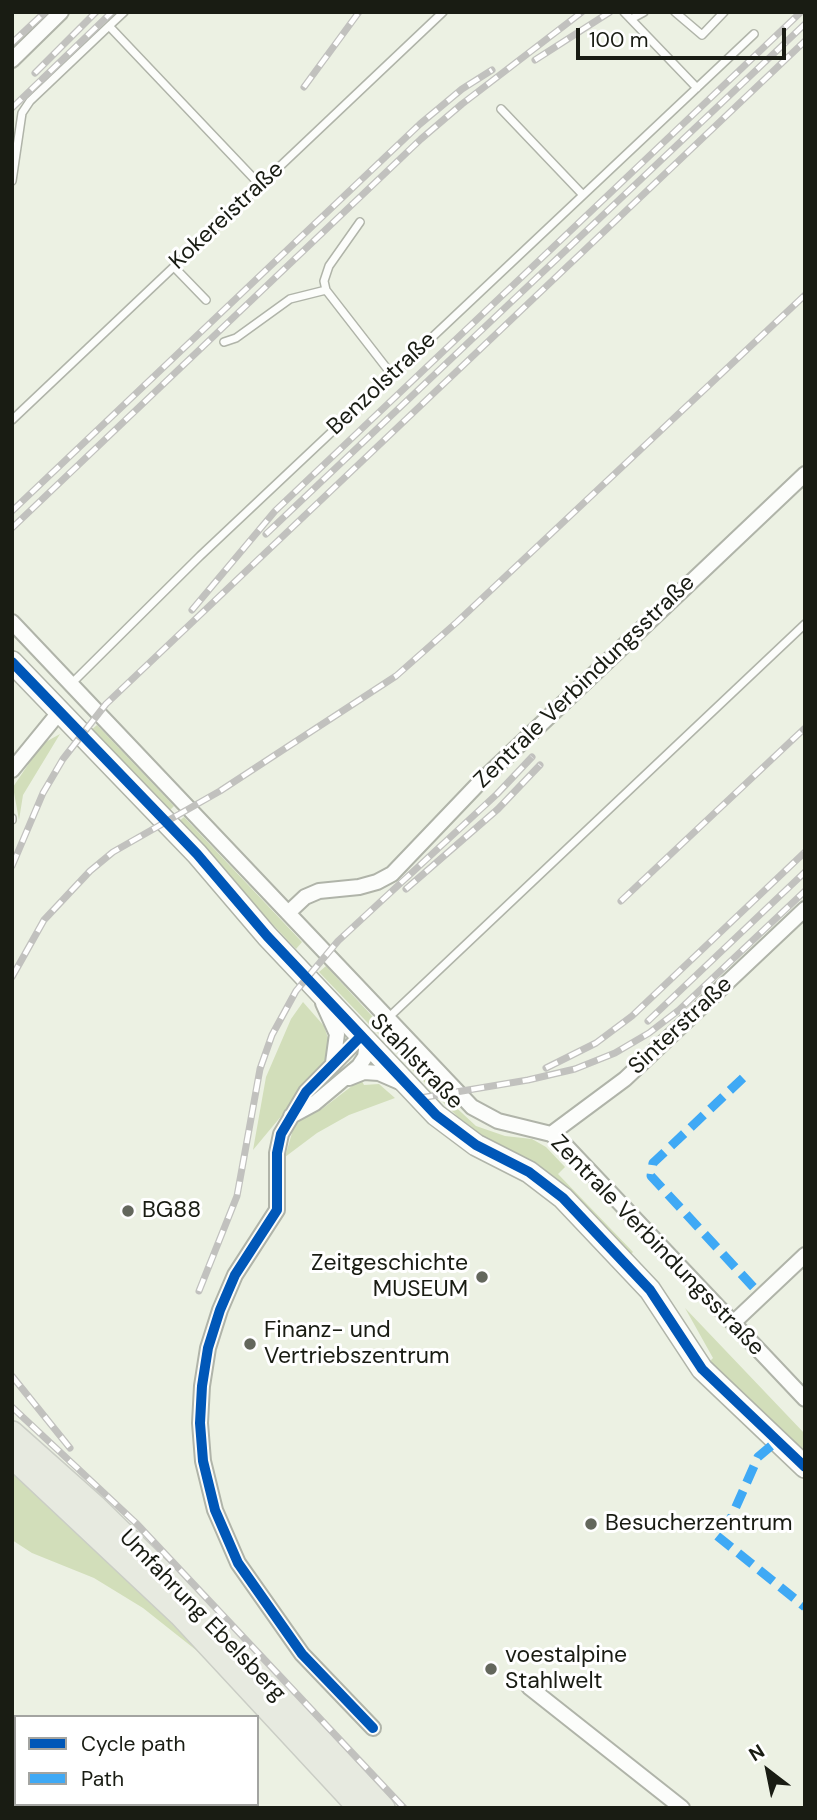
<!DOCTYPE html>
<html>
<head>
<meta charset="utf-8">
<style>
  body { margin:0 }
  #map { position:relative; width:817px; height:1820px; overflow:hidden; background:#ecf1e3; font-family:"DM Sans",sans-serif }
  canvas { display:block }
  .frame { position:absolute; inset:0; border:14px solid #191c13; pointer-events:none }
  .legend { position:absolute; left:14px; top:1715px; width:245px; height:91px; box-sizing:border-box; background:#fff; border:2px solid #a3a4a1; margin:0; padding:9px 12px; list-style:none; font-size:21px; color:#191c13 }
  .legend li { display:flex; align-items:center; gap:14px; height:35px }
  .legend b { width:35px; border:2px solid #a3a4a1 }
  .north { position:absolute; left:733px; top:1736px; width:70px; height:70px; -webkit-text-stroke:5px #fff; paint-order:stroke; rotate:328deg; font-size:19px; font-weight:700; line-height:28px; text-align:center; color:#191c13 }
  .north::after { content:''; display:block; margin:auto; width:24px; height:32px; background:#191c13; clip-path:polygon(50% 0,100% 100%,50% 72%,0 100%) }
  .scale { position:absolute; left:576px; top:28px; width:210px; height:32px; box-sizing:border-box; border:4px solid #191c13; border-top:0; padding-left:9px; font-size:21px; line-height:24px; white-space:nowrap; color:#191c13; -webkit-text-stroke:5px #fff; paint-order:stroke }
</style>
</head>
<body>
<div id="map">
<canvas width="817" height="1820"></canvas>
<div class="frame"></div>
<ul class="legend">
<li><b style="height:9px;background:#0057b8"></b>Cycle path</li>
<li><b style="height:9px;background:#3fa9f5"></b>Path</li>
</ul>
<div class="north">N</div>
<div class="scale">100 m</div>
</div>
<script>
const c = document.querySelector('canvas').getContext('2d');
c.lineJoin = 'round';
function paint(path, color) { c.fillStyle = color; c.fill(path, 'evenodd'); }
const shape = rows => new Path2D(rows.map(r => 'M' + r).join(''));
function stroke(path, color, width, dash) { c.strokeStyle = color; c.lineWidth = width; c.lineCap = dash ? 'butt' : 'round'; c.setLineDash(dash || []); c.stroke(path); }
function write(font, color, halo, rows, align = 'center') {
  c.font = font + ' "DM Sans",sans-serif'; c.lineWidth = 6; c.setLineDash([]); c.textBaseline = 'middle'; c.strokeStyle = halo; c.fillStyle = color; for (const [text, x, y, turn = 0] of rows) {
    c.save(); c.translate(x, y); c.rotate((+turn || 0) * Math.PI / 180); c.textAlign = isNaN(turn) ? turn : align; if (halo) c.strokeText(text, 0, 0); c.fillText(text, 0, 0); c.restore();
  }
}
const green = shape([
  [97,725,174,806,167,813,90,731],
  [60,734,23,795,19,820,13,787,42,744],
  [184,817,302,942,296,949,177,823],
  [326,966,440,1090,433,1091,319,972],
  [303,1002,324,1026,331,1047,327,1061,253,1150,266,1077,291,1019],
  [361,1079,364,1085,379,1084,395,1098,349,1115,317,1133,285,1157,294,1126,302,1118,322,1109],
  [447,1099,476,1126,505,1136,532,1139,546,1147,565,1167,558,1174,633,1252,630,1255,468,1127,441,1100],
  [685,1308,805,1434,805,1455,715,1370,710,1361,713,1358],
  [12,1467,100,1547,206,1658,143,1608,94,1578,32,1553,12,1540]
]);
const lane = shape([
  [124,12,109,26,260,185],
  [624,12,697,88],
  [675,12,702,35,724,12],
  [631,19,644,12],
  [501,109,583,195],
  [12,181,22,113,30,101,109,26],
  [360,222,329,266,324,281,326,290,392,375],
  [174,267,206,300],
  [224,342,236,338,290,299,326,290],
  [12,420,443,12],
  [71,684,200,556,754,34],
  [12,818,12,820],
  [388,1018,805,624]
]);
const street = shape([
  [12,60,61,12],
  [12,622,472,1107,498,1121,551,1134,566,1146,805,1399],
  [12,770,61,710],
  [288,913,305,897,319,891,359,887,377,882,392,874,479,783,805,474],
  [323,1003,337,1034,333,1063],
  [361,1036,306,1092,281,1134,277,1153,277,1210,235,1275,220,1310,208,1348,202,1386,200,1423,203,1461,215,1510,238,1563,302,1654,373,1728],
  [349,1078,364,1072,379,1073,402,1083],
  [291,1116,315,1103,359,1066,365,1057,367,1043],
  [551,1134,625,1079,805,909],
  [733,1323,805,1255],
  [529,1687,682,1808]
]);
const secondary = shape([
  [12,662,197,854,267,936,436,1115,476,1145,529,1172,563,1198,650,1290,702,1369,805,1467]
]);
const primary = shape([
  [12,1433,94,1506,192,1602,383,1808],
  [12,1456,180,1614,360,1808]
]);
const rail = shape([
  [12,43,45,12],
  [535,60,610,12],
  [35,73,96,12],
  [304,87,359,12],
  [12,108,112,12],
  [12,511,420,124,462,89,492,70],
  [12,528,421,139,462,104,582,12],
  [266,534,805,24],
  [192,610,275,511,801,12],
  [12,866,43,793,63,759,106,704,805,41],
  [406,889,498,809,540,765],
  [621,901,805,728],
  [12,977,44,920,90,871,113,852,220,791,396,676,457,622,805,295],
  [648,1021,805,872],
  [546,1068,596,1043,632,1016,805,852],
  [420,1098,528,1080,575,1069,615,1053,649,1033,679,1010,805,891],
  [199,1291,237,1196,260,1069,272,1035,296,991,338,941,497,794,532,757],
  [12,1376,70,1448],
  [12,1407,136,1523,404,1808],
  [12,1736,16,1741],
  [12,1799,16,1803],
  [59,1804,61,1808]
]);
const quiet = shape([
  [743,1078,653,1163,651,1176,756,1290],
  [771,1446,758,1457,731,1518,716,1535,805,1607]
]);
const cycleway = shape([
  [12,662,197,854,267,936,436,1115,476,1145,529,1172,563,1198,650,1290,702,1369,805,1467],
  [361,1036,306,1092,281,1134,277,1153,277,1210,235,1275,220,1310,208,1348,202,1386,200,1423,203,1461,215,1510,238,1563,302,1654,373,1728]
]);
const markers = [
  [128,1211,7,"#63675c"],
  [482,1277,7,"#63675c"],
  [250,1344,7,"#63675c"],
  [591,1524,7,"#63675c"],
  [491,1669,7,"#63675c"]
];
const streetNames = [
  ["Kokereistraße",227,216,-43],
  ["Benzolstraße",382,384,-43],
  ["Zentrale Verbindungsstraße",585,682,-44],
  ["Sinterstraße",681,1026,-43],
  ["Stahlstraße",416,1062,46],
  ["Zentrale Verbindungsstraße",657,1246,46],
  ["Umfahrung Ebelsberg",202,1616,46]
];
const poiNames = [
  ["BG88",142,1211],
  ["Zeitgeschichte",468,1264,"right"],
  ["MUSEUM",468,1290,"right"],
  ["Finanz- und",264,1331],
  ["Vertriebszentrum",264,1357],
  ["Besucherzentrum",605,1524],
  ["voestalpine",505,1656],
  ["Stahlwelt",505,1682]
];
paint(green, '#d2deba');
stroke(lane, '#b0b4a9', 10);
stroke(street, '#b0b4a9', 18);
stroke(secondary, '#b0b4a9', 24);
stroke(primary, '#cacdc5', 26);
stroke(lane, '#fcfdfb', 7);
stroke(street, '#fcfdfb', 14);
stroke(secondary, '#fcfdfb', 21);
stroke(primary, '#e7eae0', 23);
stroke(rail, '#c1c1be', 7);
stroke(rail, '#fff', 4.5, [13]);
stroke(quiet, '#3fa9f5', 9, [18, 9]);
stroke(cycleway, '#0057b8', 10);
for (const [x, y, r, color] of markers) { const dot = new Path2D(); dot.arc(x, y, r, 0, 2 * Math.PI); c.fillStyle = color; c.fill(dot); stroke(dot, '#fff', 2.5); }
write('23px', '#191c13', '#fff', streetNames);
write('23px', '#191c13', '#fff', poiNames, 'left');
</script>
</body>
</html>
